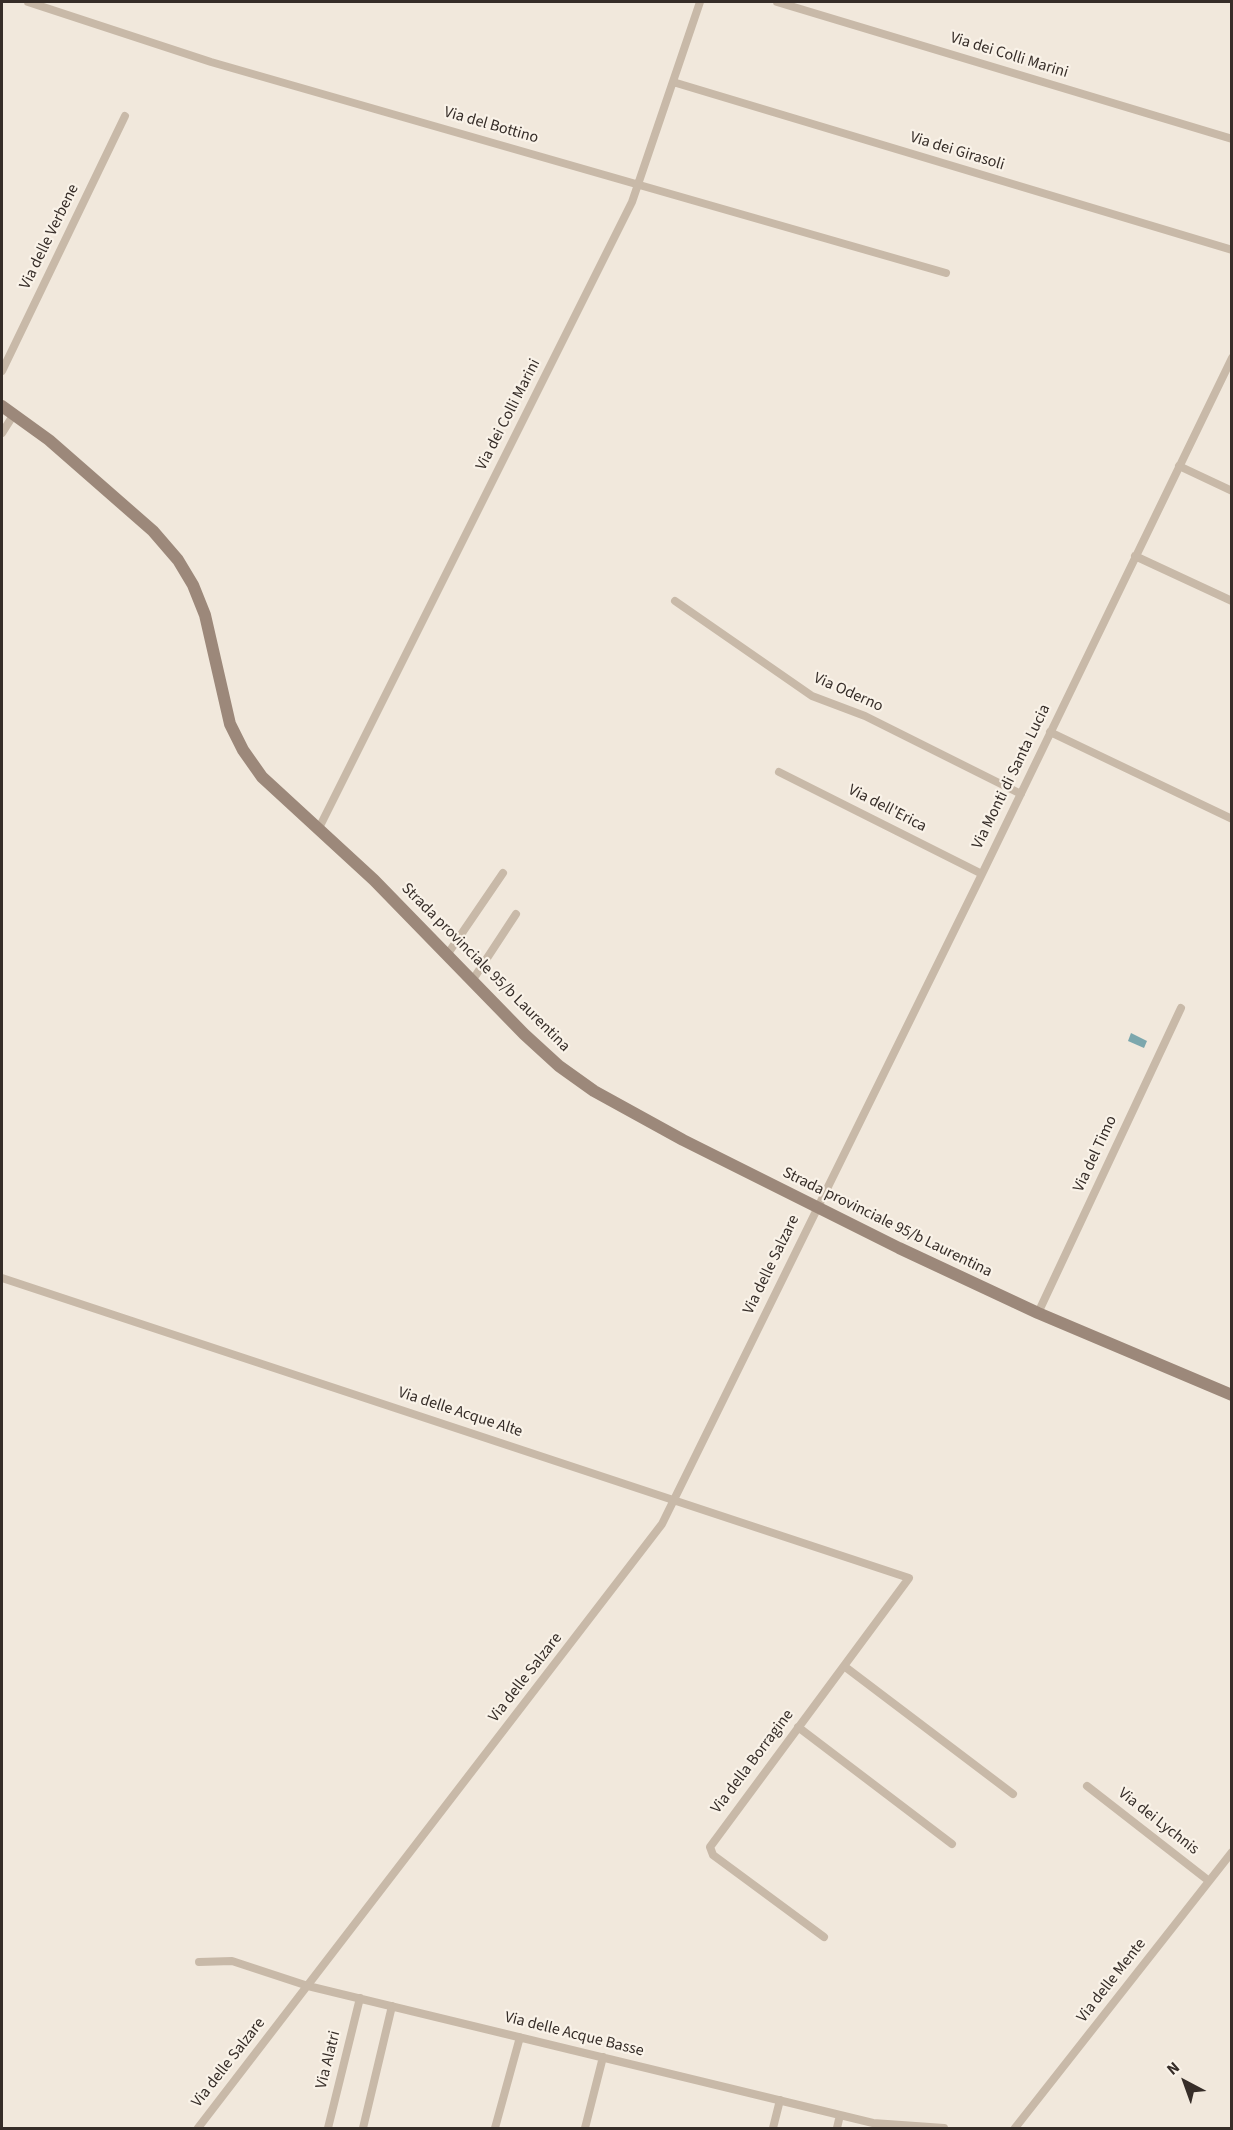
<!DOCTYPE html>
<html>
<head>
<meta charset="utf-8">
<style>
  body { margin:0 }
  #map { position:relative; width:1233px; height:2130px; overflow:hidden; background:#f1e8dc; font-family:"Source Sans 3",sans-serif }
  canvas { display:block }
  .frame { position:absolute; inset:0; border:3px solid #362d28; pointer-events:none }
  .north { position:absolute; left:1155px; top:2052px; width:60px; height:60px; -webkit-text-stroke:4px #f9f2e8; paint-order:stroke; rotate:319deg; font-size:16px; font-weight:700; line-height:24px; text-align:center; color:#362d28 }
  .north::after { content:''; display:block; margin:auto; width:21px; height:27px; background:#362d28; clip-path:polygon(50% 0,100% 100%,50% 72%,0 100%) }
</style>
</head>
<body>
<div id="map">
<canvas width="1233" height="2130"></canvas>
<div class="frame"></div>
<div class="north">N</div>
</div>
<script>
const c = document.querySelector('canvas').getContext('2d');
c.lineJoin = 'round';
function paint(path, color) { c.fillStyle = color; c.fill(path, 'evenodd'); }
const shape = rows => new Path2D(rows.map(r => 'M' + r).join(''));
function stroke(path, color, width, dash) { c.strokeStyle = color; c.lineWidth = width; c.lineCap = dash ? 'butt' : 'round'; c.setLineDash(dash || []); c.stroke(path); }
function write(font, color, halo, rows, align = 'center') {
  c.font = font + ' "Source Sans 3",sans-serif'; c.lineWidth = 4.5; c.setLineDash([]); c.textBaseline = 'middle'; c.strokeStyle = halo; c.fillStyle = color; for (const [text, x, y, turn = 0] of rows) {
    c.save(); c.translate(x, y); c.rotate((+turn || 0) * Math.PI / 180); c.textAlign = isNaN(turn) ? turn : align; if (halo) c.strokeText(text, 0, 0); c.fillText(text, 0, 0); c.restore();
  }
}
const water = shape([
  [1131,1033,1147,1041,1144,1048,1128,1041]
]);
const minor = shape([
  [28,2,211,62,946,273],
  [777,2,1232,139],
  [673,82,1232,250],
  [2,371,125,116],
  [2,433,14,414],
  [1179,466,1232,491],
  [1135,556,1232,601],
  [675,601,812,696,865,716,1021,794],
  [1050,732,1232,819],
  [779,772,982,874],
  [318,830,632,202,700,2],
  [447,955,503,873],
  [472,981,516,914],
  [2,1278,909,1578,710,1847,713,1855,824,1937],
  [1038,1313,1181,1008],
  [844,1666,1013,1794],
  [798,1727,952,1844],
  [1087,1786,1209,1881],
  [199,1962,232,1961,308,1986,873,2123,944,2128],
  [198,2128,662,1524,982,874,1232,358],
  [328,2128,360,1998],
  [363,2128,392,2006],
  [495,2128,520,2037],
  [585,2128,603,2057],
  [773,2128,780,2100],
  [837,2128,840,2115],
  [1015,2128,1232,1852]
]);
const secondary = shape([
  [2,406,49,440,153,531,178,560,193,585,205,615,230,724,243,750,262,777,374,880,524,1034,559,1066,594,1091,683,1140,899,1248,1038,1313,1232,1395]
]);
const streetNames = [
  ["Via dei Colli Marini",1009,56,17],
  ["Via del Bottino",491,126,16],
  ["Via dei Girasoli",957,152,17],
  ["Via delle Verbene",50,237,-64],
  ["Via dei Colli Marini",509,415,-63],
  ["Via Oderno",848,693,24],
  ["Via Monti di Santa Lucia",1012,777,-64],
  ["Via dell'Erica",887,809,27],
  ["Strada provinciale 95/b Laurentina",485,968,45],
  ["Via del Timo",1096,1154,-65],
  ["Strada provinciale 95/b Laurentina",887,1223,26],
  ["Via delle Salzare",772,1265,-64],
  ["Via delle Acque Alte",460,1413,18],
  ["Via delle Salzare",526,1678,-52],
  ["Via della Borragine",753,1762,-53],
  ["Via dei Lychnis",1158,1822,38],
  ["Via delle Mente",1112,1981,-52],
  ["Via delle Acque Basse",574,2035,14],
  ["Via Alatri",329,2060,-76],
  ["Via delle Salzare",229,2063,-52]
];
paint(water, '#7ca7ad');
stroke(minor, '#c8b9a8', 8);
stroke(secondary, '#9c887a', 12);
write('16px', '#362d28', '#f9f2e8', streetNames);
</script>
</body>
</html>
